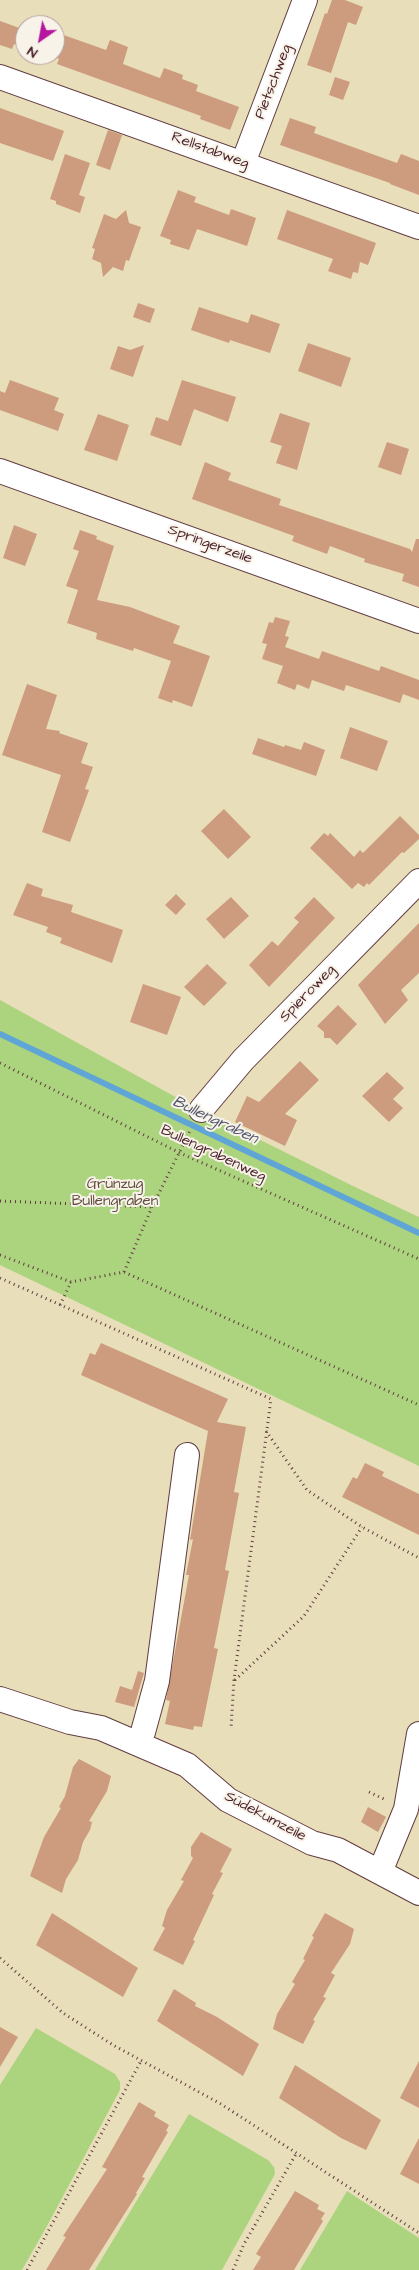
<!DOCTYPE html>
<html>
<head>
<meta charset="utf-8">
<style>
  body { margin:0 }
  #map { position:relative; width:419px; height:2270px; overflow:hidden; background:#e8deba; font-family:"Architects Daughter",sans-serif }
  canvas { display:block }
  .north { position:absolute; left:15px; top:15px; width:50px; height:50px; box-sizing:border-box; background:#f7f3e8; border:1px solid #b29e9c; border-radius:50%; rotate:213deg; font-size:14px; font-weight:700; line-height:20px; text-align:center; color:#4a1f2b }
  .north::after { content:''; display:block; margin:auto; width:18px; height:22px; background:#b5179e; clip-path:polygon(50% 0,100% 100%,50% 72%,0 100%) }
</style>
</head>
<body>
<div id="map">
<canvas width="419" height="2270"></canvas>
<div class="north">N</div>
</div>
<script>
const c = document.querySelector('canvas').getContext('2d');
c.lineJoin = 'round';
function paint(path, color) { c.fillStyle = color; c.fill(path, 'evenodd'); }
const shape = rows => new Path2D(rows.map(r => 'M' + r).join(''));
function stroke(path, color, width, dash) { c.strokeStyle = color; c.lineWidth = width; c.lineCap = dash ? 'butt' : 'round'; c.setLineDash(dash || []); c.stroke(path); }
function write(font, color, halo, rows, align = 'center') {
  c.font = font + ' "Architects Daughter",sans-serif'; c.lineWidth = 4; c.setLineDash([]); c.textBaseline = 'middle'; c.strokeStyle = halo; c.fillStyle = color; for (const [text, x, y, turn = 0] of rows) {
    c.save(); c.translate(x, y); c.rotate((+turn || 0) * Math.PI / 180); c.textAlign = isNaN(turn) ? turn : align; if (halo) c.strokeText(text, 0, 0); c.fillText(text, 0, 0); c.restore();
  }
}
const green = shape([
  [0,1000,190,1105,353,1186,419,1217,419,1466,0,1265],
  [36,2028,115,2074,120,2082,120,2090,47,2226,22,2270,0,2270,0,2085],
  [189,2114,268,2160,274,2167,275,2174,222,2270,95,2270],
  [347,2191,419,2238,419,2270,300,2270]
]);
const stream = shape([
  [0,1034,419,1233]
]);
const building = shape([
  [332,0,345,0,363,7,356,25,348,22,331,73,307,65,325,13,327,14],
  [0,21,25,30,25,48,14,44,12,49,0,45],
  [55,32,106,50,110,40,128,47,123,64,157,77,160,78,164,68,183,75,182,79,198,85,196,91,239,107,230,130,200,119,201,116,57,64,59,59,55,57],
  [335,77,350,82,343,100,329,95],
  [0,108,64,131,53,161,0,143],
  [290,118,316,127,314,133,397,163,401,154,419,161,419,195,390,184,390,183,280,145],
  [108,130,122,135,110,170,96,165],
  [65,154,90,163,79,195,85,197,80,213,56,204,56,201,50,199],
  [178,190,196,197,194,202,229,215,231,209,256,218,247,246,197,229,189,250,170,244,171,240,160,236],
  [126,210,129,223,141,227,129,261,126,260,123,271,113,267,103,277,101,263,92,259,95,249,92,248,104,214,116,219],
  [287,210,376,243,368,265,360,262,358,273,353,272,351,279,328,271,333,259,277,239],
  [138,303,155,309,150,323,133,317],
  [199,307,248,323,251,314,280,324,270,353,230,340,229,343,191,330],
  [308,343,351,358,341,387,298,371],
  [144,345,133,377,110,369,118,346,130,350],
  [10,380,59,398,54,410,64,414,58,431,0,410,0,391,5,393],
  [182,380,236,397,228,422,194,409,181,446,150,435,156,417,168,421],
  [280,413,310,423,297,470,276,463,282,446,270,442],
  [98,414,129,425,117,461,84,450],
  [387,442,409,449,401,475,378,467],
  [205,462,231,473,228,480,281,499,279,505,410,549,412,552,416,539,419,539,419,587,402,581,404,574,364,562,365,559,330,546,327,554,292,541,294,536,192,499],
  [14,525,37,534,25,566,3,558],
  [80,530,97,536,96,539,114,546,97,600,130,607,180,626,173,643,210,656,192,707,173,700,172,703,158,698,171,661,134,648,133,651,96,639,97,633,67,623,78,590,66,586,79,551,73,549],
  [275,617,290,621,285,636,289,637,285,647,319,659,322,651,379,671,381,666,419,680,419,700,403,694,400,703,346,685,344,691,312,680,309,689,297,684,295,690,277,683,283,666,262,659,267,644,262,643,269,622,273,623],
  [27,684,57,695,46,729,60,731,59,733,88,743,81,763,93,767,85,789,89,790,70,842,42,832,61,775,2,755],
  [350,727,388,741,377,771,340,758],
  [258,738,284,747,285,745,301,750,304,742,325,750,316,776,252,754],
  [224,809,251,837,228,859,201,831],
  [400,816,419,835,419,839,404,853,402,852,369,885,367,883,364,887,358,883,352,889,310,848,324,833,328,836,330,833,354,857,360,850,363,853],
  [27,883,43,889,41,896,73,905,71,912,123,930,112,963,60,943,62,938,46,932,48,927,13,915],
  [176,894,186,904,176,915,165,905],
  [231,897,249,916,224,939,206,919],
  [314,897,335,918,269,987,249,965,272,941,278,946,299,922,294,918],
  [419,923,419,973,401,990,408,1000,385,1024,358,985],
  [207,964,227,983,204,1006,184,987],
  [143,984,181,997,167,1035,130,1022],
  [338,1005,357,1024,337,1045,330,1038,324,1038,324,1032,317,1026],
  [300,1061,319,1080,285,1114,297,1120,285,1146,235,1122,247,1096,259,1102],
  [387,1072,404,1088,393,1099,403,1108,389,1122,362,1096],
  [101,1343,228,1399,217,1422,246,1427,234,1492,239,1493,225,1570,229,1571,214,1648,218,1649,202,1727,194,1726,193,1730,165,1724,170,1701,166,1700,189,1575,186,1575,193,1539,190,1540,208,1431,81,1375,90,1353,95,1355],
  [365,1463,384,1472,382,1476,419,1494,419,1535,342,1497,353,1477,357,1479],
  [138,1671,144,1673,134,1707,115,1702,120,1686,132,1690],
  [79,1759,111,1776,107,1791,89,1821,92,1822,90,1830,83,1842,78,1860,66,1879,62,1893,30,1876,44,1837,61,1808,59,1807,65,1796,73,1767],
  [368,1807,386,1817,378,1832,361,1822],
  [201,1832,232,1849,220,1872,223,1873,212,1894,214,1895,193,1940,195,1941,183,1965,153,1950,165,1928,162,1926,167,1910,184,1881,181,1880,193,1858,191,1856,191,1847],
  [52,1913,138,1968,123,1997,36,1945],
  [325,1913,354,1929,350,1944,331,1973,335,1975,323,1997,326,1998,313,2020,315,2021,303,2044,273,2029,277,2014,295,1984,292,1982,305,1960,303,1959,314,1937,312,1936],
  [174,1989,196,2003,195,2006,217,2017,259,2044,243,2076,157,2021],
  [0,2027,18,2037,0,2067],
  [419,2061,419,2108,400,2098],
  [295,2065,381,2120,366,2150,341,2138,279,2098],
  [139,2102,156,2112,154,2116,169,2125,166,2131,168,2132,142,2177,145,2178,136,2193,137,2194,89,2270,46,2270,66,2237,63,2236,107,2169,102,2167],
  [419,2138,419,2184,400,2174],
  [295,2191,319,2205,317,2209,325,2213,321,2219,323,2221,294,2270,253,2270,261,2257,256,2254]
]);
const path = shape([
  [0,1063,180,1153,419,1259],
  [0,1201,152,1207,191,1129],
  [0,1255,71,1282,124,1272,419,1405],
  [124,1272,152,1207],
  [0,1278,271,1399,234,1680,231,1728],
  [60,1305,71,1282],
  [266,1431,307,1490,362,1527,419,1558],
  [235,1680,304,1616,362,1527],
  [369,1792,386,1800],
  [0,1958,63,2013,113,2045,221,2104,419,2233],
  [27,2270,141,2061],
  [233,2270,244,2244,296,2154]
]);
const minor = shape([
  [0,77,419,227],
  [243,163,305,0],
  [0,471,419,621],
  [201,1110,243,1060,419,881],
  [0,1699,70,1722,101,1728,187,1765,228,1800,312,1843,338,1850,419,1893],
  [138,1743,143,1732,157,1681,187,1455],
  [380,1872,406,1809,419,1734]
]);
const streetNames = [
  ["Pietschweg",274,82,-69],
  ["Rellstabweg",210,151,20],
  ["Springerzeile",210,545,20],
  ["Spieroweg",308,994,-46],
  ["Bullengrabenweg",213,1154,25],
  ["Südekumzeile",265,1817,28]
];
const parkNames = [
  ["Grünzug",115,1185],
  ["Bullengraben",115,1202]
];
const waterNames = [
  ["Bullengraben",215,1121,25]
];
paint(green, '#acd47f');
stroke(stream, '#5fa5d5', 6);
paint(building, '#cd9b7d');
stroke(minor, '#623c40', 26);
stroke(path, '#623c40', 3, [1, 4]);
stroke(minor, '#fff', 24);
write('15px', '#4a1f2b', '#f7f3e8', streetNames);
write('15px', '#624c40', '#f7f3e8', parkNames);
write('italic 16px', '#52556f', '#f7f3e8', waterNames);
</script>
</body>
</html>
